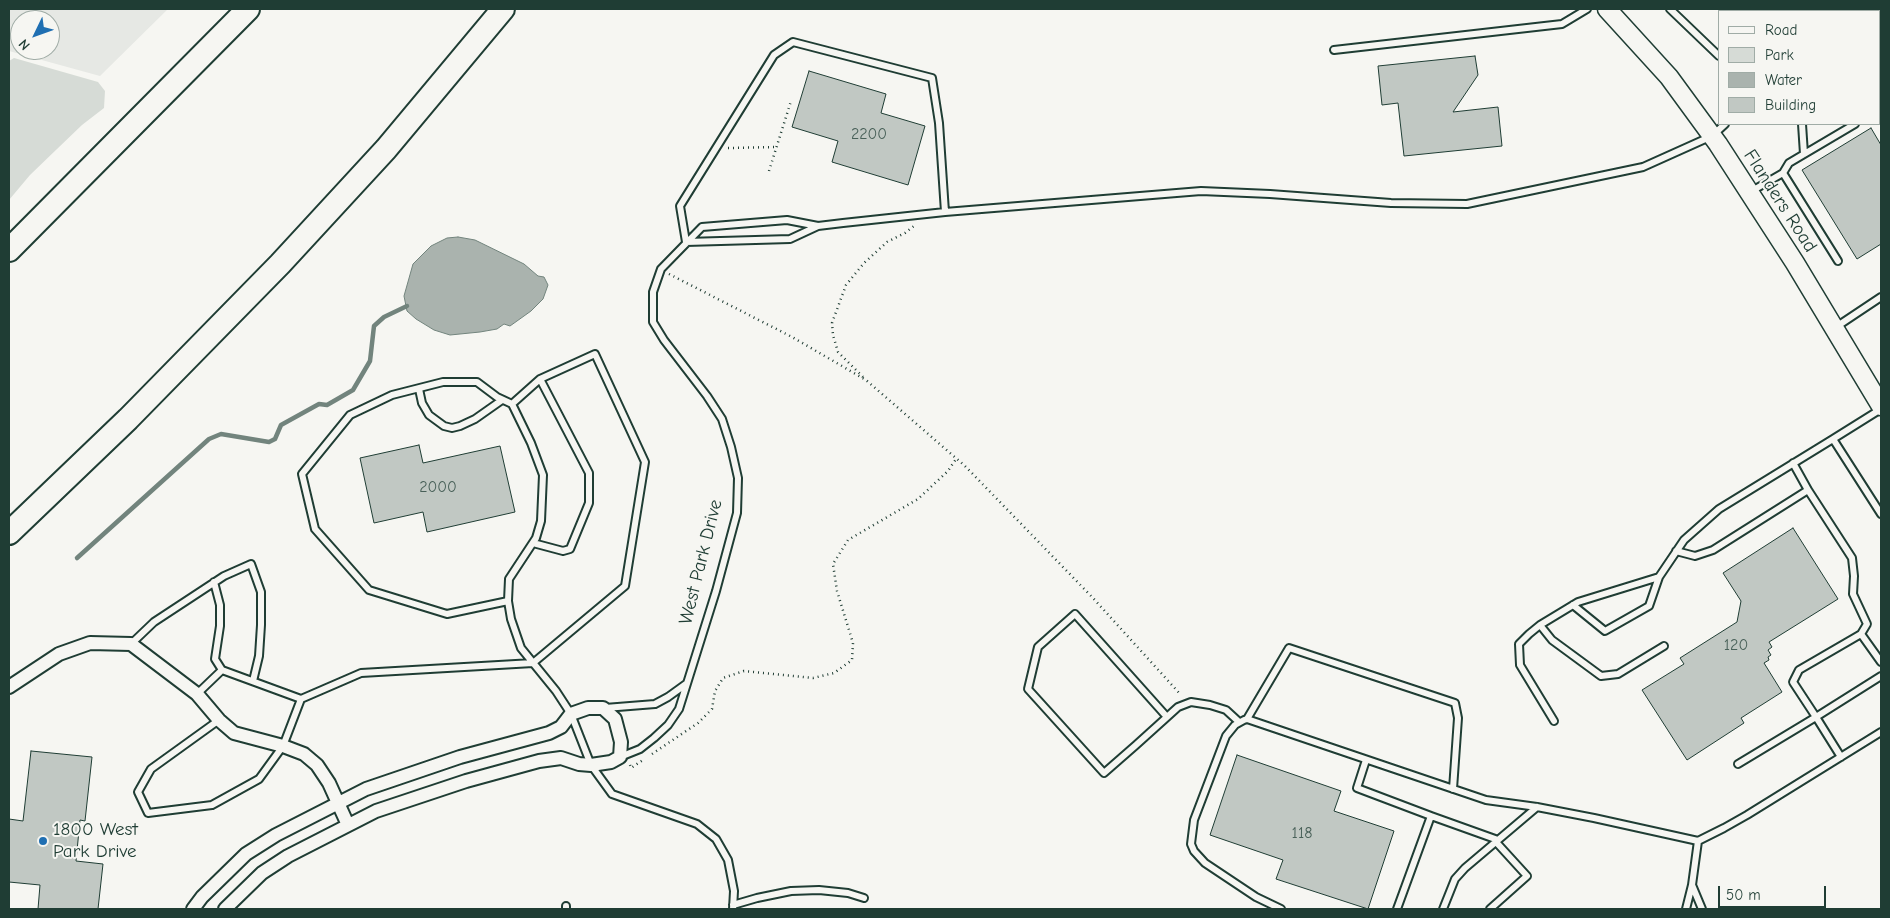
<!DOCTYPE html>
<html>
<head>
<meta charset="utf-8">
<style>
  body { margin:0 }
  #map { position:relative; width:1890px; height:918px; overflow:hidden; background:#f6f6f2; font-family:"Comic Neue",sans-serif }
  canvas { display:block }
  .frame { position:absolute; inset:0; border:10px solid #1f3d34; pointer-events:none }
  .legend { position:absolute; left:1718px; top:10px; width:162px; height:115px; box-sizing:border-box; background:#f6f6f2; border:1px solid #a0aca6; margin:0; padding:6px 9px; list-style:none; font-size:15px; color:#1f3d34 }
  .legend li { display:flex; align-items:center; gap:10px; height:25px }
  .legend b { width:25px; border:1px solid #a0aca6 }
  .north { position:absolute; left:10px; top:10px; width:50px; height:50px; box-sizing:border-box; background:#f6f6f2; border:1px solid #a0aca6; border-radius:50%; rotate:228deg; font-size:14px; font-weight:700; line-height:20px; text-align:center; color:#1f3d34 }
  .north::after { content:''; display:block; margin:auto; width:18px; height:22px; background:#1f6fb2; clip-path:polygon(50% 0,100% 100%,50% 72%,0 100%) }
  .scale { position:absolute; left:1718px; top:886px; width:108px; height:22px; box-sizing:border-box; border:2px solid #1f3d34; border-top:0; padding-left:6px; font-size:15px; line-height:18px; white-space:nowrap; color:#1f3d34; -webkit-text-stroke:4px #f6f6f2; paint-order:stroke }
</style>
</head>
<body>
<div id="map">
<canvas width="1890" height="918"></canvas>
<div class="frame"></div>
<ul class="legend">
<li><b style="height:6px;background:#f6f6f2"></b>Road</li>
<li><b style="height:14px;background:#d6dbd6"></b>Park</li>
<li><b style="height:14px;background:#aab3ae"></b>Water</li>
<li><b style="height:14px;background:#c1c8c3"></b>Building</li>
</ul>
<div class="north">N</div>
<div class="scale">50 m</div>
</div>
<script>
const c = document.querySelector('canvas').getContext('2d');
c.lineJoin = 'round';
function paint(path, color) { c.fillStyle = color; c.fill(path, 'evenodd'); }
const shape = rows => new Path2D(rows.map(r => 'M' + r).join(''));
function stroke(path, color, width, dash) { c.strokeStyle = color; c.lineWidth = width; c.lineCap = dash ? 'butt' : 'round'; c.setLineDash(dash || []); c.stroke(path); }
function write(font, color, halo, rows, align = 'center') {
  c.font = font + ' "Comic Neue",sans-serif'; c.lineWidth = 4; c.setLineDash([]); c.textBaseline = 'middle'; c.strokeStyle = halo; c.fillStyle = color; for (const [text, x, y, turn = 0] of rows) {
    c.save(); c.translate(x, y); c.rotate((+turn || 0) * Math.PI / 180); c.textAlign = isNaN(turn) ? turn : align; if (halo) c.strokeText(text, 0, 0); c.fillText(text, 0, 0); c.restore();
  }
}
const built = shape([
  [9,9,168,9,100,76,9,51],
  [20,20,50,20,50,50,20,50]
]);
const green = shape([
  [14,58,98,82,105,91,104,108,82,125,57,149,30,175,9,200,9,61]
]);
const water = shape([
  [458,237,475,240,524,264,538,276,544,277,548,285,543,299,531,311,510,326,504,324,497,329,480,332,450,335,434,330,416,319,407,311,404,296,413,264,431,246,447,238,458,237]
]);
const stream = shape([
  [77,558,209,439,221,434,269,442,275,439,281,425,319,404,327,405,353,390,370,361,374,326,384,317,407,306]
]);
const building = shape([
  [1475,56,1478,75,1453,112,1498,107,1502,146,1404,156,1398,103,1382,105,1378,66,1475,56],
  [809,71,886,94,881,113,925,126,908,185,832,162,838,141,792,127,809,71],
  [1871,128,1881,145,1881,244,1857,259,1802,170,1871,128],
  [419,445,423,463,500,446,515,512,427,532,423,512,374,523,360,458,419,445],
  [1793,528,1838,599,1769,642,1772,647,1768,650,1771,655,1768,657,1769,660,1764,663,1782,692,1741,718,1744,723,1687,760,1642,690,1684,664,1680,658,1737,622,1741,601,1723,573,1793,528],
  [31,751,92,757,85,821,80,820,76,861,103,864,98,909,38,909,40,885,9,882,9,819,23,821,31,751],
  [1237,755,1341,791,1334,811,1394,831,1368,909,1276,879,1283,860,1210,835,1237,755]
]);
const path = shape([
  [728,148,777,147],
  [769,171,791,101],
  [669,274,792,337,866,380,965,466,1093,598,1181,695],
  [863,377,838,352,833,335,832,323,846,285,864,263,887,242,905,233,914,226],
  [652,754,698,723,712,709,715,691,723,678,744,671,813,678,834,673,852,660,853,643,837,591,833,564,848,540,918,499,948,471,956,459],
  [630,765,631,768,643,760]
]);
const service = shape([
  [1670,9,1719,56],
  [1873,9,1875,11],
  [1879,16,1881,19],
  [1334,50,1562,24,1587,9],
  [1879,52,1881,50],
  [1879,109,1881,107],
  [1802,124,1804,154],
  [1783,173,1838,261],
  [1750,192,1783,173,1789,163,1855,124],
  [686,242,790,239,818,226,843,223,945,212,1201,191,1270,194,1391,203,1467,204,1643,167,1712,136,1725,124],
  [686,242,680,206,774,55,793,42,932,78,939,123,945,212],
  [1836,327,1881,297],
  [419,389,422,403,429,415,444,426,452,428,460,426,475,419,502,400],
  [512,404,531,443,543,475,541,521,536,538,509,579,508,601,511,619,521,648,556,691,571,714,591,765,612,794,697,824,716,839,728,860,734,891,733,909],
  [1881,409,1833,439,1881,514],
  [1808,490,1852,558,1854,576,1853,594,1867,624,1861,634,1881,662],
  [1676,551,1695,556,1713,550,1808,490,1793,463],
  [214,582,220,605,220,626,215,659,222,670],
  [508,601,447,614,369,590,315,529,302,474,350,415,392,395,443,382,477,382,497,397,512,404,540,379,589,473,589,503,570,549,563,551,533,543],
  [1573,605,1605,631,1649,606,1659,577],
  [1540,625,1578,602,1659,577,1684,540,1719,509,1833,439],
  [1861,634,1799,670,1793,682,1816,717,1881,676],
  [131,644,154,622,224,576,251,564,261,592,261,625,259,656,253,681],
  [197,694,222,670,301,699,361,673,533,663,625,586,645,462,595,354,540,379],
  [605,708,655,704,668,697,686,684],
  [1167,717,1075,614,1038,647,1028,689,1104,773,1136,745,1167,717,1178,707,1191,702,1210,705,1226,710,1239,722],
  [1247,719,1289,648,1455,703,1458,718,1453,789],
  [219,720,151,769,138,792,148,813,212,805,259,779,283,746,301,699],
  [1554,721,1520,665,1519,644,1529,634,1540,625,1552,640,1601,676,1618,674,1664,646],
  [620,757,640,749,654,738,668,725,679,709,716,591,737,513,738,478,731,447,722,419,707,396,664,340,653,322,653,292,661,269,702,227,787,220,818,226],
  [1366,760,1357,788,1431,816,1397,909],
  [1738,764,1816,717,1841,757],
  [1431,816,1498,840],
  [1698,841,1692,885,1702,909],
  [733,905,757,898,791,891,819,890,848,893,864,898],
  [566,909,566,906],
  [1281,909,1256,897,1205,863,1194,851,1191,844,1194,820,1226,736,1235,725,1244,720,1247,719,1486,800,1537,807,1594,818,1698,841,1724,828,1747,815,1881,732],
  [1443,909,1455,879,1465,868,1537,807],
  [1490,909,1527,876,1496,842],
  [1686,909,1692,885]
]);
const minor = shape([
  [9,687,59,654,90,643,131,644,197,694,219,720,234,733,283,746,304,754,317,765,329,783,348,825],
  [193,909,202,897,246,854,276,835,366,789,460,757,549,733,561,727,571,714,588,708,603,708,615,719,621,742,620,757,611,762,591,765,579,764,561,758,539,761,466,781,376,811,288,856,262,873,225,909]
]);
const secondary = shape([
  [1607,9,1669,77,1718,144,1795,263,1881,406]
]);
const motorway = shape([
  [9,250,248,9],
  [9,533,128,419,280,264,386,149,503,9]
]);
const markers = [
  [43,841,5,"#1f6fb2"]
];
const numberNames = [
  ["2200",869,134],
  ["2000",438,487],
  ["120",1736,645],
  ["118",1302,833]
];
const streetNames = [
  ["Flanders Road",1780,201,57],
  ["West Park Drive",701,562,-76]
];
const poiNames = [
  ["1800 West",53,830],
  ["Park Drive",53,852]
];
paint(built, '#e6e8e4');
paint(green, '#d6dbd6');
paint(water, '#aab3ae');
stroke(water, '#72847d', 1);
stroke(stream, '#72847d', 4.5);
paint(building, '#c1c8c3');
stroke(building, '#1f3d34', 1);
stroke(service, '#1f3d34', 10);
stroke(minor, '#1f3d34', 16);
stroke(secondary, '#1f3d34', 21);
stroke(motorway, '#1f3d34', 26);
stroke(path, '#1f3d34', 2.5, [1, 4]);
stroke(service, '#f6f6f2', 6);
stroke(minor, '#f6f6f2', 12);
stroke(secondary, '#f6f6f2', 18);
stroke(motorway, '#f6f6f2', 22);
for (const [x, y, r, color] of markers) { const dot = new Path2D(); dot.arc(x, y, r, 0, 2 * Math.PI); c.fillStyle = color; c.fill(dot); stroke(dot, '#f6f6f2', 2); }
write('16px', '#486058', null, numberNames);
write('19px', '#1f3d34', '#f6f6f2', streetNames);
write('19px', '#1f3d34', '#f6f6f2', poiNames, 'left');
</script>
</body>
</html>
